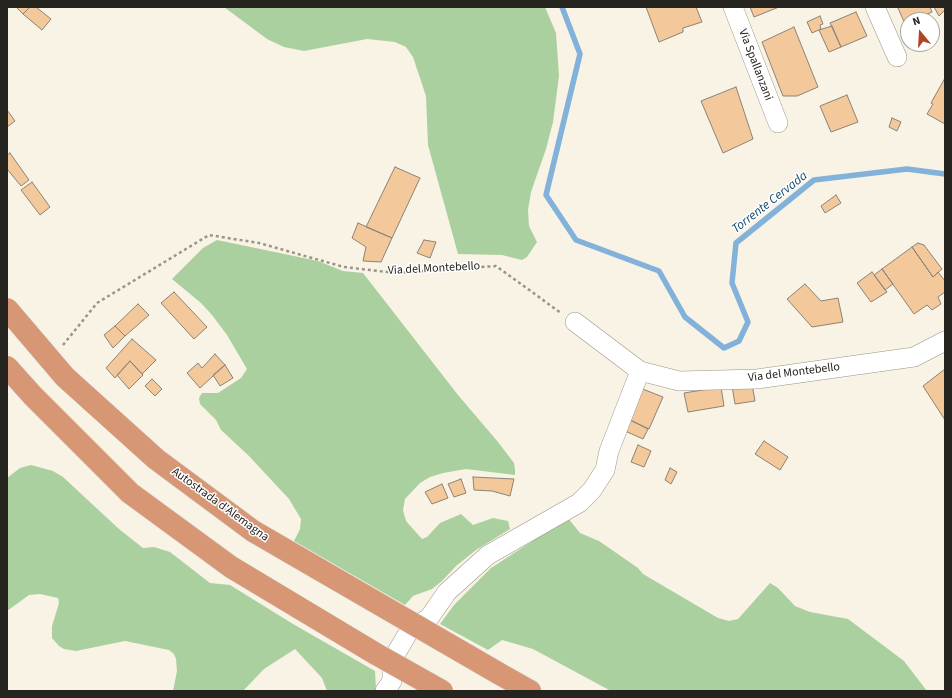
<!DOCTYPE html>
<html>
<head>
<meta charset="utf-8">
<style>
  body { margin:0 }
  #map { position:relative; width:952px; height:698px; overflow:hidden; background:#f8f3e4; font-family:"Source Sans 3",sans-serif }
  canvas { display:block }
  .frame { position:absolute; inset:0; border:8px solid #26241e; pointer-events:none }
  .north { position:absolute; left:900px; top:12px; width:40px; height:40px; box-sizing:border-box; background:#fff; border:1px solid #a8a7a5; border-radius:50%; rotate:342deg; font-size:11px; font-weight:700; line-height:16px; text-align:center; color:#26241e }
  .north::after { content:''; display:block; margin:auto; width:14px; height:18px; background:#ae4625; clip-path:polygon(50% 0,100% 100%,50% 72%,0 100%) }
</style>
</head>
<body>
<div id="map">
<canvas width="952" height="698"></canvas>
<div class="frame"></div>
<div class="north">N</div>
</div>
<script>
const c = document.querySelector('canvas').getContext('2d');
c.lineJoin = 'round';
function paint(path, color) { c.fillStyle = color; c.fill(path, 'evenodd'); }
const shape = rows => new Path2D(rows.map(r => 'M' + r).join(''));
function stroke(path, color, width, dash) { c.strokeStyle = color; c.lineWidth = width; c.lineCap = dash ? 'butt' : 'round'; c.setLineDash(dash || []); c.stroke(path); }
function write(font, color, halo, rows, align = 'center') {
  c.font = font + ' "Source Sans 3",sans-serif'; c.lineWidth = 3; c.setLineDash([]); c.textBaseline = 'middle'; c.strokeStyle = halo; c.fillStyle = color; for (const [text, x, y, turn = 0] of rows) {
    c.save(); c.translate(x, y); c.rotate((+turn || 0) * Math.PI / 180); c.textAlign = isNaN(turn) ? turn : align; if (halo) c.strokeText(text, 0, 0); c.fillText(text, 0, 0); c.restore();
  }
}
const forest = shape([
  [224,7,545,7,556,33,559,76,553,122,546,149,531,192,528,210,529,226,537,242,527,257,522,260,502,255,458,254,428,145,426,96,413,57,406,47,395,42,367,39,304,51,284,47,267,39],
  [217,240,318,261,343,271,363,273,458,395,498,442,514,463,515,469,515,475,466,469,443,473,430,477,420,483,405,499,403,510,406,521,422,539,427,537,440,523,461,514,473,525,493,518,508,521,510,529,476,550,456,566,442,581,432,589,413,596,405,605,294,541,300,529,301,519,289,499,249,456,221,430,216,420,200,404,199,398,202,393,218,393,241,378,247,369,227,335,212,315,201,303,172,279,203,248],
  [31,465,53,471,63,477,119,529,143,548,154,547,170,552,210,583,230,585,293,624,375,671,376,690,327,691,322,678,295,649,264,669,243,691,173,691,177,671,176,659,174,654,169,650,125,641,76,651,64,649,59,646,52,638,52,626,59,603,58,598,40,594,29,595,7,611,7,478,20,468],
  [568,518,580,533,599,541,638,568,643,574,718,618,729,621,738,619,770,583,778,588,795,606,810,612,848,619,904,661,927,691,611,691,533,649,502,640,488,650,440,624,454,605,491,568]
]);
const stream = shape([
  [562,7,580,54,546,195,576,240,659,271,685,317,724,348,739,341,748,322,732,283,736,243,814,180,907,169,945,174]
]);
const building = shape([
  [16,7,30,7,23,14,16,7],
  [30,7,36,7,51,19,42,30,23,14,30,7],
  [646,7,696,7,702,22,683,28,683,32,659,42,646,7],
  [750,7,779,7,754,17,750,7],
  [901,7,930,7,932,12,914,20,908,20,908,23,905,24,898,8,901,7],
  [934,7,945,7,945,10,939,16,934,7],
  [856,12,867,36,841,47,830,23,856,12],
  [820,16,823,24,820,25,821,29,812,33,807,22,820,16],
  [832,26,841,47,829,52,819,30,832,26],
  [794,27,818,87,797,96,783,96,762,42,794,27],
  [945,78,945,124,927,114,933,104,931,103,945,78],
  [736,87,753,139,723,153,701,101,736,87],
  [847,95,858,122,831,132,820,106,847,95],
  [7,110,15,121,7,127,7,110],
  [892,118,901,122,897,131,889,127,892,118],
  [10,153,29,180,21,186,7,169,7,155,10,153],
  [395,167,420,178,392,238,366,227,395,167],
  [32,182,50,207,40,215,21,190,32,182],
  [836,195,841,203,825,213,821,206,836,195],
  [358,223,392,238,381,262,363,261,366,247,352,238,358,223],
  [424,240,436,242,430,258,417,253,424,240],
  [918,243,924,245,942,269,933,277,912,247,918,243],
  [912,247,933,277,938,272,945,281,945,292,938,297,941,304,932,310,927,305,914,314,882,269,912,247],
  [882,269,893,284,885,290,874,275,882,269],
  [872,272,887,292,871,302,857,283,872,272],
  [805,284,821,301,838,298,843,322,812,327,787,299,805,284],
  [174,292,207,327,194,339,161,303,174,292],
  [138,304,149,315,125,336,115,326,138,304],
  [115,326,125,336,113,348,104,335,115,326],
  [132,339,156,360,142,374,130,361,115,378,106,368,132,339],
  [215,354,225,365,200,388,187,373,198,363,202,368,215,354],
  [130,361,143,375,129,389,117,375,130,361],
  [225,365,233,378,220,386,213,375,225,365],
  [945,369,945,420,923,386,945,369],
  [152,379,162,389,155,396,145,386,152,379],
  [752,384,755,401,735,404,732,386,752,384],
  [721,387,724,406,688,412,684,393,721,387],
  [640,388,663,397,649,429,628,419,640,388],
  [628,419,648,429,643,439,623,430,628,419],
  [764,441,788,457,780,470,755,454,764,441],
  [638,445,651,451,644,467,631,462,638,445],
  [670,468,677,472,671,484,665,480,670,468],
  [473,477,514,479,510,496,492,491,474,490,473,477],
  [461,479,466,493,454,497,448,484,461,479],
  [442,484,448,498,432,504,425,492,442,484]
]);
const path = shape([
  [63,345,97,303,209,235,259,243,344,267,396,273,496,266,561,313]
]);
const street = shape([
  [733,7,778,123],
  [875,7,897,57],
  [575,322,640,371,679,381,757,379,914,357,945,341],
  [385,691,392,681,392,660,411,628,429,618,447,592,488,555,579,503,592,490,605,470,609,451,640,371]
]);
const highway = shape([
  [498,673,530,691]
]);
const highwayBridge = shape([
  [7,309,65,377,156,459,253,531,498,673],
  [7,367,33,396,130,493,231,567,376,654,442,691]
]);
const streetNames = [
  ["Via Spallanzani",755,65,69],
  ["Via del Montebello",434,269,-3],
  ["Via del Montebello",794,373,-7],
  ["Autostrada d'Alemagna",220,505,36]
];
const waterNames = [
  ["Torrente Cervada",770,203,-38]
];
paint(forest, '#abd09f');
stroke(stream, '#82b2da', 5.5);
paint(building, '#f3c89a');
stroke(building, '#8c8277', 1);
stroke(street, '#989486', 20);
stroke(highway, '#d4d3d2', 23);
stroke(path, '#98958a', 2.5, [3, 3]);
stroke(street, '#fff', 19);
stroke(highway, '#d79774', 22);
stroke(highwayBridge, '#d4d3d2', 23, []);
stroke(highwayBridge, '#d79774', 22);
write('12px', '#26241e', '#fff', streetNames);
write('italic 13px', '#134970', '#fff', waterNames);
</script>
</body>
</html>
